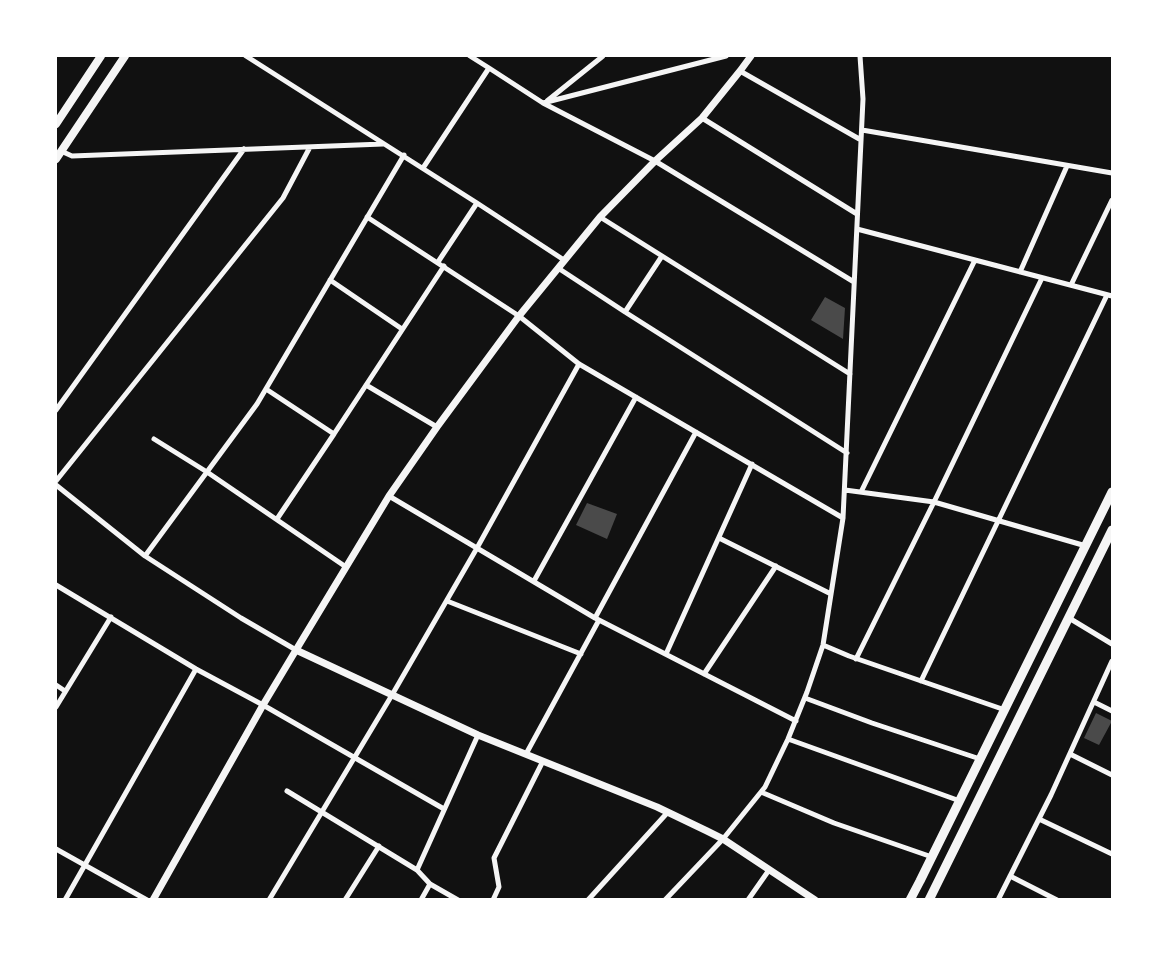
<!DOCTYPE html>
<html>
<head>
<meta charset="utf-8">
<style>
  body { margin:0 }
  #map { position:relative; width:1168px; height:955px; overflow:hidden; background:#111; font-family:"Source Serif 4",serif }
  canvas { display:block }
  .frame { position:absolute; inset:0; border:57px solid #fff; pointer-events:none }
</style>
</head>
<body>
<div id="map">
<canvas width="1168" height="955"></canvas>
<div class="frame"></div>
</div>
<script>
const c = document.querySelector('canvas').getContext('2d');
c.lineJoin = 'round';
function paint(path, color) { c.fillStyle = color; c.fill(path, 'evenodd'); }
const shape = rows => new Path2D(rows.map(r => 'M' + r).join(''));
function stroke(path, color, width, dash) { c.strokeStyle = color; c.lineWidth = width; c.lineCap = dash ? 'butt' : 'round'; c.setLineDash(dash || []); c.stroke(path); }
const building = shape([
  [825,297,845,308,843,339,811,320],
  [587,503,617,514,607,539,576,525],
  [1096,713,1112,721,1099,745,1084,738]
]);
const minor = shape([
  [246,56,477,203,564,260],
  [489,68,543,103,655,161,854,282],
  [740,71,861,140],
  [547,101,603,56],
  [543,103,726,56],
  [702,118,857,214],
  [862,130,1112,173],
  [61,151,72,156,383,144],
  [423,168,489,68,470,56],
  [367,217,519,316,579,364,843,518],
  [600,217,850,374],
  [857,229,1112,296],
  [662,256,625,312,847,453],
  [438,262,477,203],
  [558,268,625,312],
  [1020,272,1067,166],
  [330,280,402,329],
  [1071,285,1112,200],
  [366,385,437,427],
  [266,389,334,434,444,266],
  [56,410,244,149],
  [154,439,207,472,346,567],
  [56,481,283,198,310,147],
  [56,485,145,556,241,618,296,650],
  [845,490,934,502,1042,278],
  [861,492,975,260],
  [389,496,595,618,796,721],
  [277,519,334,434],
  [719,538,831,594],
  [145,556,257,404,404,155],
  [534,581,636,397],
  [56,585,196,669,263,705,444,809],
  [447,601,581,654],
  [595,618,696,432],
  [1069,618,1112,644],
  [823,645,849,656,1005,710],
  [666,654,752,464],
  [856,659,934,502,1086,546],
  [704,674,776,566],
  [921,681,1107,295],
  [56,685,65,691],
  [805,698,872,723,980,759],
  [1094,702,1112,711],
  [56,707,111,617],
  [788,739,960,801],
  [526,754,599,620],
  [1070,754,1112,775],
  [287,791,417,870],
  [761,792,834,823,932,857],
  [1039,819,1112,854],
  [56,849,147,900],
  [1010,876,1057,900],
  [430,884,458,900],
  [65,900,196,669],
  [269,900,392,695,477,548,579,364],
  [345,900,379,846],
  [421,900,430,884,417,870,478,735],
  [493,900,499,887,494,858,543,761],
  [588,900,668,812],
  [665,900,723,839,765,787,788,739,807,692,823,645,843,518,863,99,860,56],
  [748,900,769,870],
  [998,900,1051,795,1112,661]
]);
const tertiary = shape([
  [296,650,478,735,657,807,707,831,723,839,815,900],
  [153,900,263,705,296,650,389,496,437,427,519,316,600,217,655,161,702,118,740,71,751,56]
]);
const secondary = shape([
  [56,124,101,56],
  [56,159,125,56]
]);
const trunk = shape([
  [910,900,920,881,1112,492],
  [929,900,1112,530]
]);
paint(building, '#4a4a4a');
stroke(minor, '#f5f5f5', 5);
stroke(tertiary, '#f5f5f5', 7);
stroke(secondary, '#f5f5f5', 8);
stroke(trunk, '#f5f5f5', 9);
</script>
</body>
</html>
